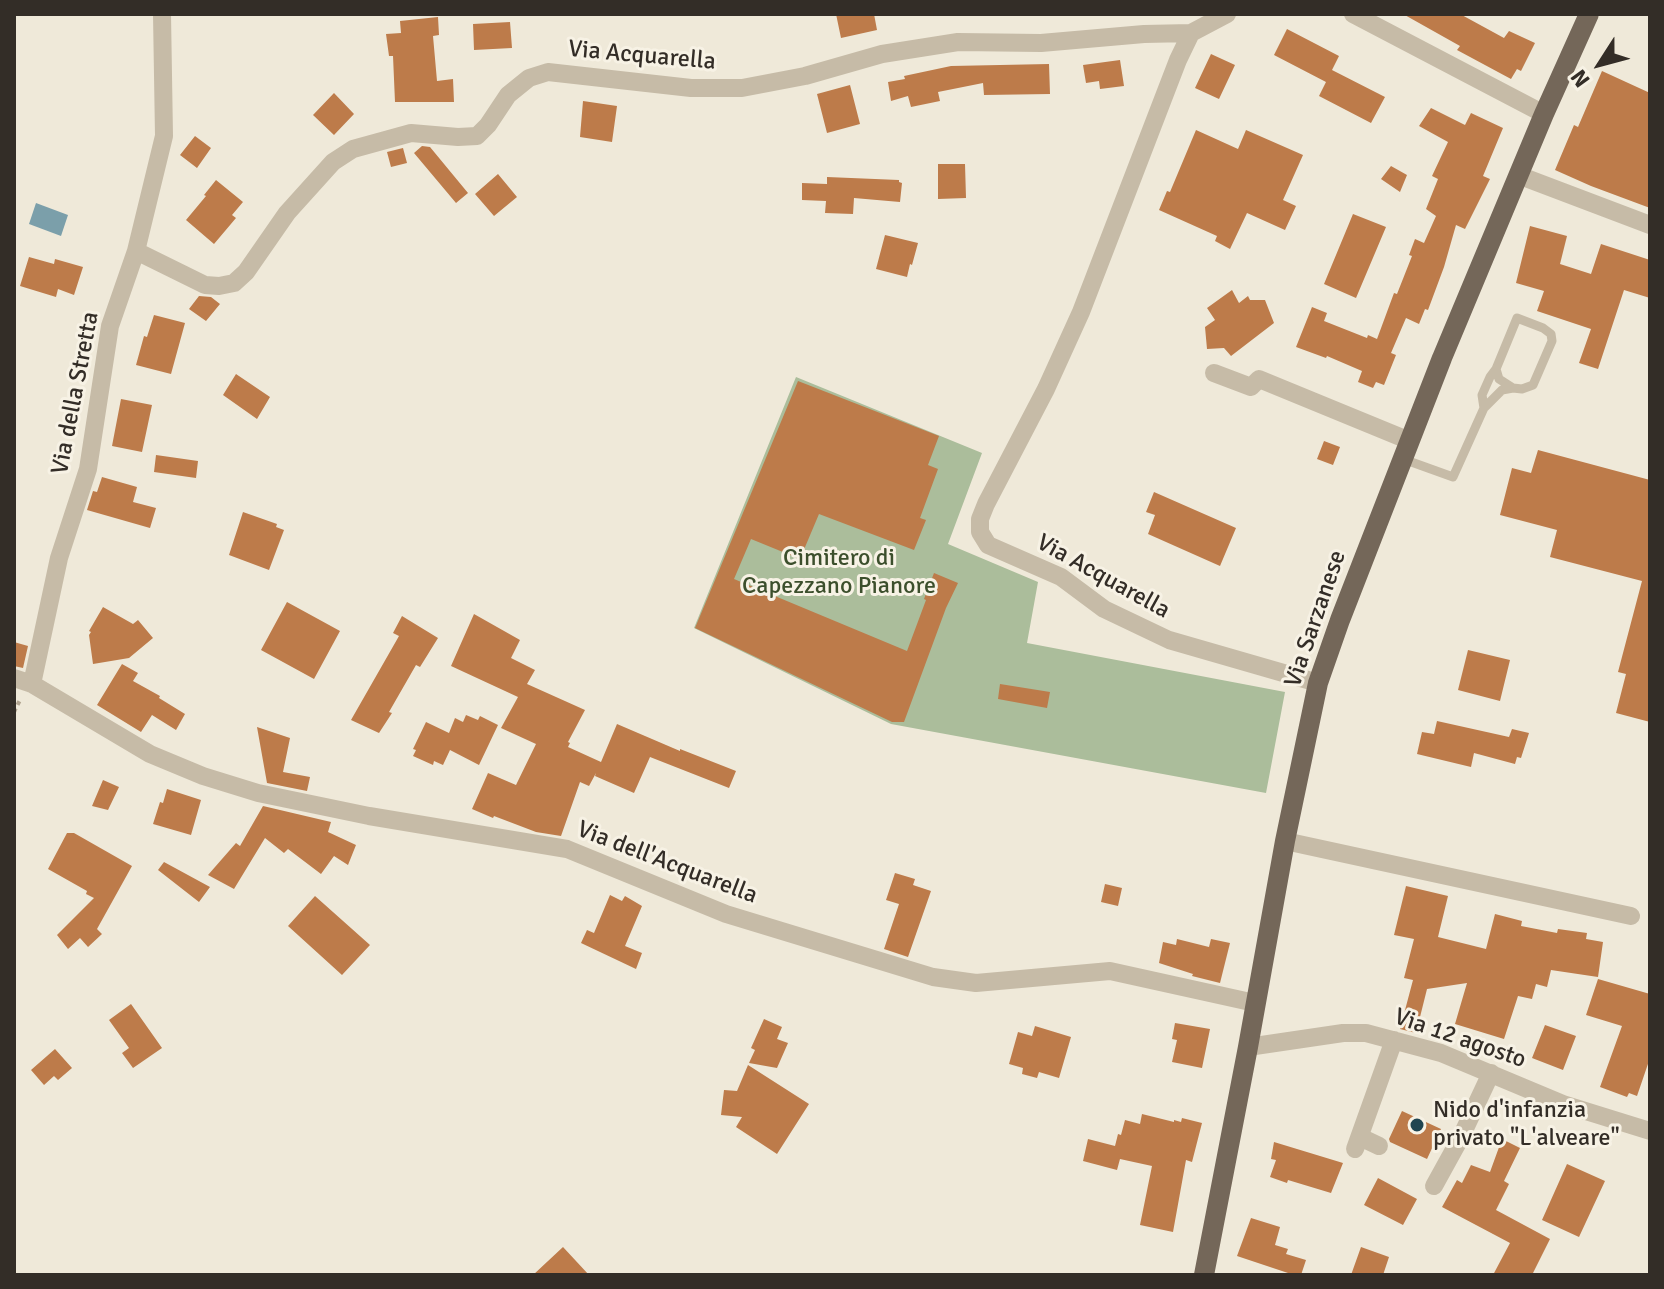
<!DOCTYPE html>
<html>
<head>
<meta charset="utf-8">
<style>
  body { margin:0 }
  #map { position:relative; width:1664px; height:1289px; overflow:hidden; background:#efe9d9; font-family:Signika,sans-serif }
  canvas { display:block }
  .frame { position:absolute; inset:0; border:16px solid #332d27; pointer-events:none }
  .north { position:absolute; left:1560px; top:24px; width:80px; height:80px; -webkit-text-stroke:6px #f7f2e5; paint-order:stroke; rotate:234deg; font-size:22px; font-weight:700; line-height:32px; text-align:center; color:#332d27 }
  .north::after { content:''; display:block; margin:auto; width:28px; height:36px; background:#332d27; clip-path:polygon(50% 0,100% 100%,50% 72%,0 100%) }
</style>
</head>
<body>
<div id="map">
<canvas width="1664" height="1289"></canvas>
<div class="frame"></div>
<div class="north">N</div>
</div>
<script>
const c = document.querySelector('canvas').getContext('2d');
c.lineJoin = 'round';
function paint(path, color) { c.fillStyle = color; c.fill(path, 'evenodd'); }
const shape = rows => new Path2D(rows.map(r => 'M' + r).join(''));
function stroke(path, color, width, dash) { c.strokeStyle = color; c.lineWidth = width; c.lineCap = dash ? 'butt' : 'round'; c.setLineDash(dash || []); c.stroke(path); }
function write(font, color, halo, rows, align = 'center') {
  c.font = font + ' Signika,sans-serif'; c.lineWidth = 6; c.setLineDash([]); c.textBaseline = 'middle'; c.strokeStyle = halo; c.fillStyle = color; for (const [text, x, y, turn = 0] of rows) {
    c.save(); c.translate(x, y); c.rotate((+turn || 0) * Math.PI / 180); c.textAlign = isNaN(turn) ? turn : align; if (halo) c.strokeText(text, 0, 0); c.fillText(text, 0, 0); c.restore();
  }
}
const green = shape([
  [796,377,982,453,948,544,1038,582,1027,643,1285,692,1266,793,891,724,694,628]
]);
const water = shape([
  [36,203,68,215,61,236,29,224]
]);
const building = shape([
  [836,14,874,14,877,30,841,38],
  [1403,14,1460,14,1504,38,1509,31,1535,43,1521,71,1517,69,1511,79,1457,50,1460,46],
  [438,17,439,35,433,36,437,81,453,79,454,102,395,102,393,56,389,56,386,34,401,33,400,21],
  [510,22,512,48,474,50,473,24],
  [1287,29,1339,56,1326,82,1274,55],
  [1211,54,1235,65,1219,99,1195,88],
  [1120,60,1124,86,1100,89,1099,81,1086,83,1083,65],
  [1049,64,1050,94,984,95,983,83,938,92,940,101,911,107,908,96,891,101,888,82,905,79,904,76,951,66],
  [1332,70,1385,97,1371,123,1319,96],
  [1602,71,1650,93,1650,208,1591,186,1555,170,1574,125,1578,127],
  [850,85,860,124,827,133,817,94],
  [334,93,354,114,334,135,313,115],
  [583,101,617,106,612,142,580,137],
  [1431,108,1465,125,1471,113,1503,128,1483,176,1490,179,1465,229,1456,225,1444,267,1428,310,1425,309,1419,324,1406,318,1391,353,1396,355,1384,385,1376,382,1373,388,1358,382,1362,371,1327,356,1326,358,1296,347,1312,307,1327,313,1324,321,1367,338,1368,335,1377,339,1394,293,1397,294,1412,256,1409,255,1415,239,1424,243,1436,216,1426,209,1438,179,1432,176,1448,142,1419,126],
  [1196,130,1238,149,1246,130,1303,155,1283,200,1296,206,1285,230,1247,213,1230,249,1215,241,1217,236,1159,210,1167,191,1170,192],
  [195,136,211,148,197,168,180,155],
  [422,146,430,147,468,193,456,203,414,153],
  [403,148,407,163,391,167,387,152],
  [938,164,965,164,966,198,938,199],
  [1391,166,1407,175,1400,192,1381,179],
  [498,174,517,197,494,216,475,194],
  [827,177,899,180,899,182,902,183,900,202,854,198,853,214,825,213,826,201,802,200,802,183,827,184],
  [216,180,243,202,232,215,236,218,214,244,186,220,206,196,204,195],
  [1353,214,1386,227,1356,298,1324,284],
  [1530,226,1567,236,1560,264,1591,274,1601,244,1650,260,1650,298,1624,290,1598,369,1579,363,1591,329,1537,311,1544,291,1516,283],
  [885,235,918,243,912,265,910,264,907,277,876,269],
  [29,257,54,264,55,259,83,267,74,295,58,289,56,297,20,286],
  [1232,290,1239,303,1248,296,1250,300,1265,300,1274,323,1231,356,1224,348,1207,349,1205,327,1215,320,1207,308],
  [199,296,211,297,220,304,206,321,189,309],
  [154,315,185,323,171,374,136,365,144,336,147,337],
  [236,374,270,397,257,419,223,395],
  [798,381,939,436,928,465,938,469,920,518,926,520,914,550,819,514,800,559,751,539,734,579,907,651,926,600,924,599,934,573,958,583,946,608,904,722,892,722,695,628],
  [121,399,152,405,142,452,112,446],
  [1324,441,1340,447,1333,465,1317,459],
  [1538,450,1650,480,1650,722,1616,713,1626,674,1618,672,1642,581,1550,557,1557,530,1500,515,1512,468,1531,473],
  [156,455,198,461,196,478,154,472],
  [102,477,137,487,133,502,156,508,150,528,87,510,93,491,97,492],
  [1154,492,1236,528,1220,566,1148,534,1155,515,1146,512],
  [243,512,277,524,276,527,284,530,269,570,229,555],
  [287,602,340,631,314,679,261,650],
  [103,607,133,624,138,620,153,638,129,658,93,664,89,635,91,632,89,631],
  [474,614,520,640,511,658,535,670,527,684,585,710,568,742,570,743,568,747,601,762,617,724,680,751,680,749,736,771,729,788,650,757,634,793,595,776,596,773,589,786,580,782,561,836,536,832,494,816,493,818,472,809,488,773,516,785,536,744,501,728,518,697,451,666],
  [402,616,438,638,420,667,416,665,389,712,392,713,379,733,351,720,399,636,393,633],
  [14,642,28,646,23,668,14,666],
  [1468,650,1510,660,1500,701,1458,690],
  [122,664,138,673,133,681,160,696,159,698,185,714,176,730,152,715,141,732,97,705],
  [1000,684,1050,692,1047,708,998,699],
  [466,715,478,720,480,716,498,725,479,765,450,750,443,765,434,761,433,765,413,756,416,750,413,749,426,722,449,733,455,718,463,722],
  [1437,721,1509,737,1512,729,1529,733,1521,758,1517,757,1515,764,1474,753,1471,767,1417,754,1422,732,1434,734],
  [257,727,290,738,283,772,310,777,307,791,267,783],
  [103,780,119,787,108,810,92,806],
  [167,789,201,800,191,835,153,824,160,802,163,803],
  [263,806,331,822,328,832,356,845,348,865,334,856,321,874,288,849,284,853,265,838,234,889,208,875,236,843,240,846],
  [67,833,74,833,132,866,97,929,102,934,88,947,80,938,68,949,57,935,94,898,86,894,87,891,48,869],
  [164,862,210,887,199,902,158,870],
  [895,873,915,879,913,885,931,891,908,957,884,949,899,904,886,900],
  [1105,884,1122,888,1118,906,1101,902],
  [1406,886,1448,896,1438,937,1486,949,1495,914,1522,921,1521,926,1557,933,1558,929,1587,933,1586,939,1603,942,1598,977,1551,970,1547,987,1536,984,1532,999,1518,996,1504,1039,1455,1024,1467,983,1427,989,1416,1033,1400,1029,1413,980,1404,978,1414,939,1394,935],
  [610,895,622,901,625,896,642,906,625,946,642,953,636,969,581,943,587,930,594,933],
  [315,896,370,945,342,975,288,926],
  [1177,939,1209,947,1211,939,1230,943,1220,983,1192,976,1193,974,1159,963,1163,942,1176,945],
  [1598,979,1650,994,1650,1058,1637,1096,1629,1093,1627,1097,1600,1087,1622,1026,1586,1015],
  [131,1004,162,1048,133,1068,122,1053,129,1048,109,1020],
  [764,1019,782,1027,777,1039,788,1043,777,1068,749,1063,755,1050,751,1048],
  [1175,1023,1210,1029,1202,1068,1172,1062,1177,1040,1172,1039],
  [1545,1025,1576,1036,1563,1070,1532,1058],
  [1035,1026,1071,1037,1059,1078,1039,1072,1037,1078,1022,1074,1023,1068,1009,1064,1018,1032,1032,1036],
  [55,1049,72,1068,58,1080,54,1076,44,1085,31,1070],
  [748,1065,809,1104,777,1154,736,1127,742,1117,721,1115,724,1090,737,1091],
  [1402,1111,1441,1129,1427,1159,1390,1142,1389,1139],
  [1142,1114,1174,1122,1174,1120,1181,1122,1182,1118,1202,1123,1192,1162,1186,1160,1173,1232,1140,1225,1152,1166,1120,1159,1117,1170,1083,1161,1088,1139,1115,1146,1118,1134,1121,1135,1125,1120,1140,1124],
  [1502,1139,1520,1148,1504,1181,1509,1184,1496,1210,1550,1239,1532,1275,1493,1275,1510,1243,1442,1207,1457,1180,1462,1183,1471,1165,1490,1172],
  [1274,1142,1343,1163,1331,1193,1288,1180,1287,1183,1270,1177,1276,1160,1271,1159],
  [1567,1164,1605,1181,1579,1237,1542,1220],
  [1378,1178,1417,1199,1403,1225,1364,1205],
  [1251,1218,1280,1227,1275,1245,1288,1249,1286,1254,1306,1260,1301,1275,1294,1275,1237,1256],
  [563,1247,589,1275,533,1275],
  [1361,1247,1389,1257,1383,1275,1351,1275]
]);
const path = shape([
  [14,712,20,700]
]);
const service = shape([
  [1496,369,1499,379,1513,388],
  [1403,459,1453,477,1484,408,1502,390,1513,388,1522,389,1533,385,1552,341,1551,334,1543,328,1517,318,1496,369,1490,377,1482,395,1484,408]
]);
const minor = shape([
  [1227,14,1191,33,1178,60,1081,312,1046,389,986,504,980,519,980,532,988,545,1061,577,1104,609,1169,640,1318,683],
  [1353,14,1544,114],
  [1518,175,1650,225],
  [136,251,205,285,219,286,234,283,246,272,287,213,333,162,353,149,411,133,458,137,477,136,488,125,508,95,529,78,548,72,691,88,742,88,805,76,882,54,958,42,1041,43,1144,34,1191,33],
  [1214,373,1251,387,1259,379,1410,441],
  [14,678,32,684,150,754,203,776,258,793,369,816,567,849,726,914,933,977,976,983,1110,971,1255,1003],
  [32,684,59,558,88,469,110,326,136,251,164,136,162,14],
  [1285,841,1631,916],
  [1248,1047,1343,1033,1366,1033,1441,1053,1563,1104,1650,1131],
  [1360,1137,1379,1146],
  [1355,1149,1394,1040],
  [1434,1186,1461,1137,1491,1073]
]);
const primary = shape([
  [1204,1275,1248,1047,1285,841,1318,683,1340,620,1442,358,1544,114,1589,14]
]);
const markers = [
  [1417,1125,8,"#204551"]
];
const streetNames = [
  ["Via Acquarella",642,56,5],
  ["Via della Stretta",76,393,-79],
  ["Via Acquarella",1103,577,29],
  ["Via Sarzanese",1316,619,-71],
  ["Via dell'Acquarella",667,863,21],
  ["Via 12 agosto",1460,1039,19]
];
const parkNames = [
  ["Cimitero di",839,559],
  ["Capezzano Pianore",839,587]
];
const poiNames = [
  ["Nido d'infanzia",1433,1111],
  ["privato \"L'alveare\"",1433,1139]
];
paint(green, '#abbd9b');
paint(water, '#7b9faa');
paint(building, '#bd7b4a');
stroke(path, '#b2a591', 4, [4, 4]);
stroke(service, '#c6bba7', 9);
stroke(minor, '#c6bba7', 18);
stroke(primary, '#746759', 20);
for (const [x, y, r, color] of markers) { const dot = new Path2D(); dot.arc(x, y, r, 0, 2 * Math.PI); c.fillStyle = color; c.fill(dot); stroke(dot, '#f7f2e5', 3); }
write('24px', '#332d27', '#f7f2e5', streetNames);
write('24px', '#3c4f2c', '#f7f2e5', parkNames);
write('24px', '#332d27', '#f7f2e5', poiNames, 'left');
</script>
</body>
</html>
